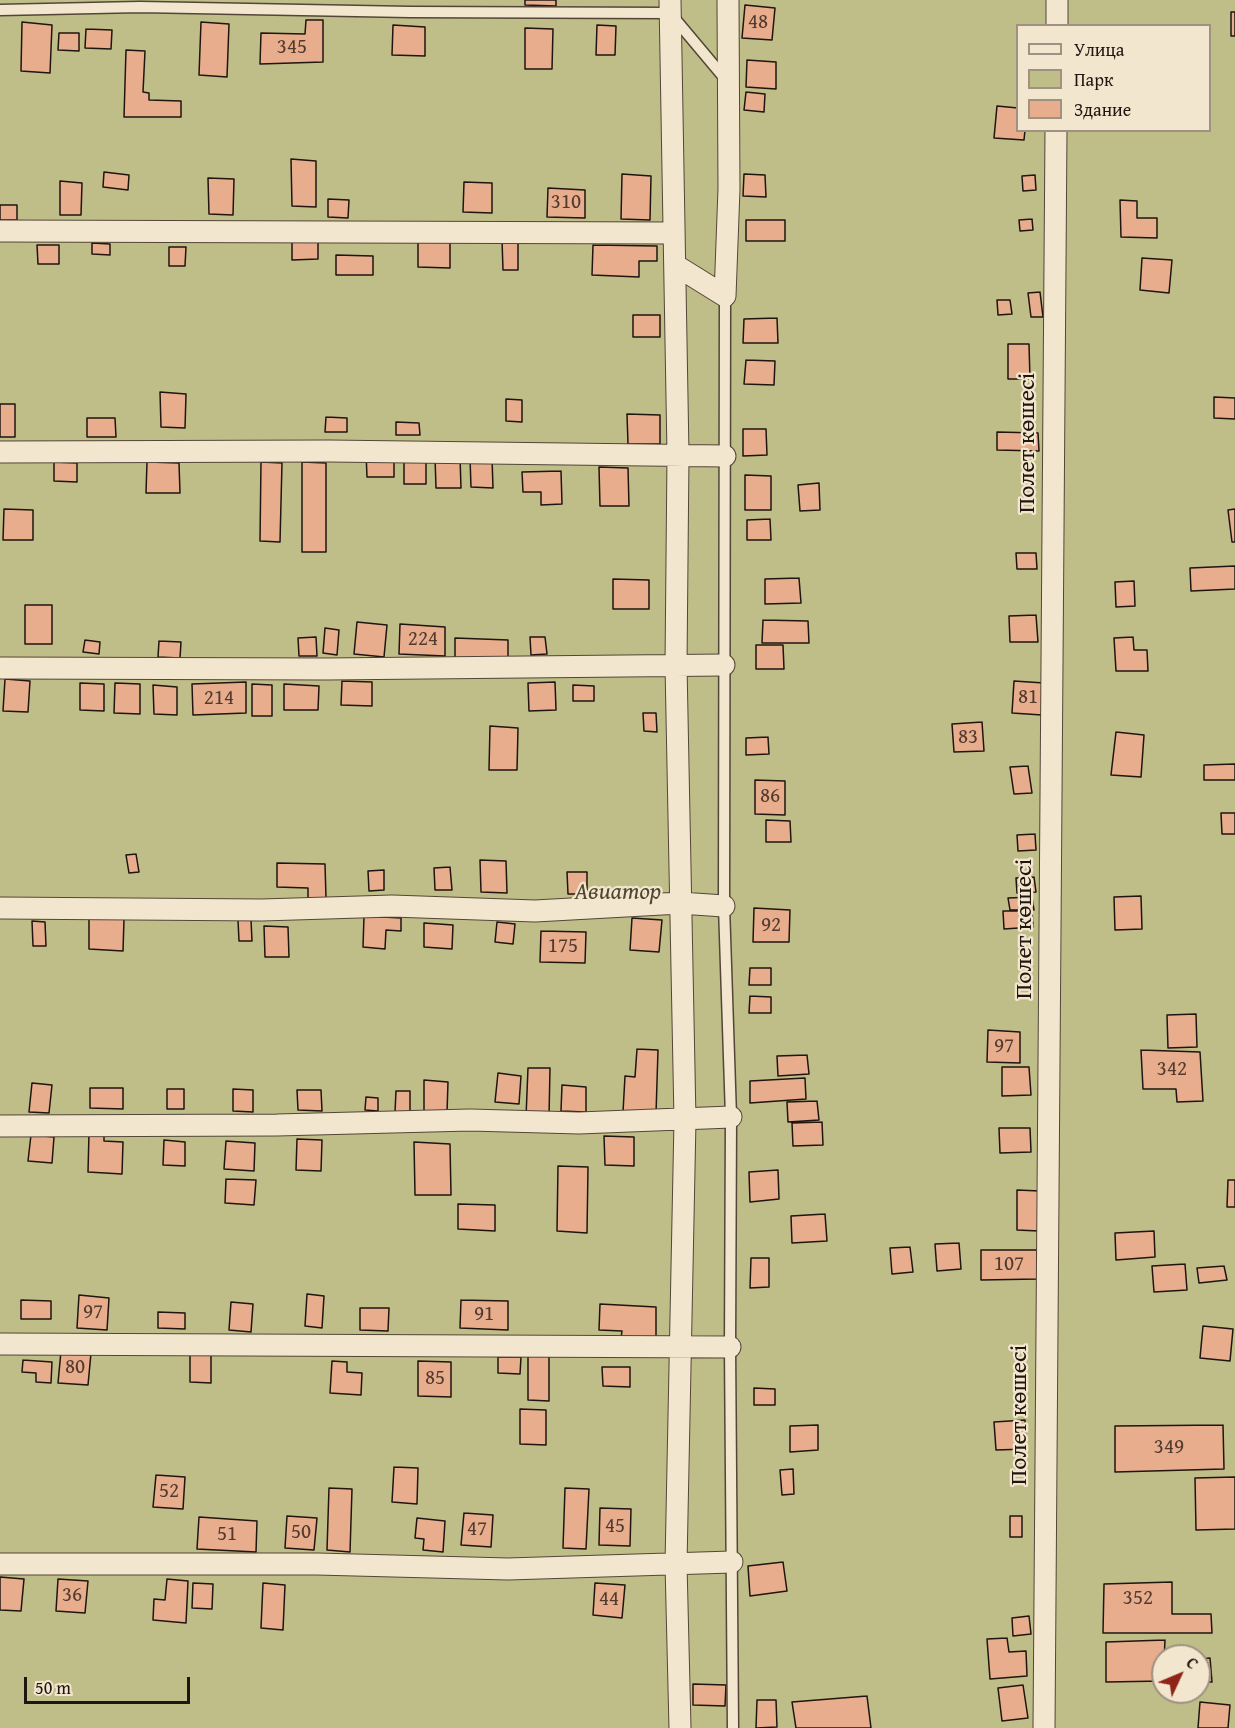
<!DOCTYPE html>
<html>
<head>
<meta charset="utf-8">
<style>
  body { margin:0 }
  #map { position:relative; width:1235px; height:1728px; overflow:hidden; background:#edd9b3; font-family:"Gentium Book Plus",serif }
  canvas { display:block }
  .legend { position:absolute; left:1016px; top:24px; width:195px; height:108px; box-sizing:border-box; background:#f3e6ce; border:2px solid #9f9282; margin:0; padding:8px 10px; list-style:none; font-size:18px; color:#20150f }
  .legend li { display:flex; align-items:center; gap:12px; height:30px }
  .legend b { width:30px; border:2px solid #9f9282 }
  .north { position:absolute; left:1151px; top:1644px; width:60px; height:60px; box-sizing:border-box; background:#f3e6ce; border:2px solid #9f9282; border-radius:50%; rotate:46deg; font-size:16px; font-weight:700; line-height:24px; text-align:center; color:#20150f }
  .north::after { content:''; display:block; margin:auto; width:21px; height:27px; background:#8f2418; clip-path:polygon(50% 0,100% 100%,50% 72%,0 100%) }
  .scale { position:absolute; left:24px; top:1677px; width:166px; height:27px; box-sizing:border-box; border:3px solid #20150f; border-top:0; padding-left:8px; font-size:18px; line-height:21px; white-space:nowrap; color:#20150f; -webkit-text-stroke:4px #f3e6ce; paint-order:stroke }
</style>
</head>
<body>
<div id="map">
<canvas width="1235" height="1728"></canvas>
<ul class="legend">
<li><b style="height:8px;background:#f3e6ce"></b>Улица</li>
<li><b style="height:16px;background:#bfbd88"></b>Парк</li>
<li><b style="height:16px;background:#e7ad8d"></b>Здание</li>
</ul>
<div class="north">С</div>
<div class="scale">50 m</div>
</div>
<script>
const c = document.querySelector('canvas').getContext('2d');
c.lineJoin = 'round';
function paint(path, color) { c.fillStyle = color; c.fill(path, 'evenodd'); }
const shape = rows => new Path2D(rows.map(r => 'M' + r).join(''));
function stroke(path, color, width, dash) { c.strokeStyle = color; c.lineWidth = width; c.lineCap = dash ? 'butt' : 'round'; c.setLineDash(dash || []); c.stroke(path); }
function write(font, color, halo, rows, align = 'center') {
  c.font = font + ' "Gentium Book Plus",serif'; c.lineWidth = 4.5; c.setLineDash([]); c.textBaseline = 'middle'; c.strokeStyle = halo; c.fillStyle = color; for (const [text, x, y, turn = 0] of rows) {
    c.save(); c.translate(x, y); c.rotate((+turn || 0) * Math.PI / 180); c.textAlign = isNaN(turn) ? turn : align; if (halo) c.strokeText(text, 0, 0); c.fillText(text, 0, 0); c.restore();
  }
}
const green = shape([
  [0,0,1235,0,1235,1728,0,1728],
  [1018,26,1210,26,1210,130,1018,130],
  [1163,1656,1199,1656,1199,1692,1163,1692]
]);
const building = shape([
  [525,0,556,0,556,6,525,5,525,0],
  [745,5,775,8,772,40,742,38,745,5],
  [1231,12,1235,12,1235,36,1231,36,1231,12],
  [306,20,323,20,323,62,260,64,261,33,305,34,306,20],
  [22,22,52,25,50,73,21,71,22,22],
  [201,22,229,24,227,77,199,75,201,22],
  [393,25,425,27,425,56,392,55,393,25],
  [597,25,616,26,615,55,596,55,597,25],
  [525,28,553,29,552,69,525,69,525,28],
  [86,29,112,30,111,49,85,48,86,29],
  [59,33,79,33,79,51,58,50,59,33],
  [126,50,145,51,143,92,149,93,149,100,181,101,181,117,124,117,126,50],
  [747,60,776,62,776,89,746,87,747,60],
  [746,92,765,94,764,112,744,110,746,92],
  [997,106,1018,108,1018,130,1025,130,1024,140,994,138,997,106],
  [291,159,316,161,316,207,292,206,291,159],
  [104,172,129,175,128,190,103,187,104,172],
  [622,174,651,176,650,220,621,219,622,174],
  [744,174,765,175,766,197,743,196,744,174],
  [1035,175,1036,190,1023,191,1022,176,1035,175],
  [208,178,234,179,233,215,209,214,208,178],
  [60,181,82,183,81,215,60,215,60,181],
  [464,182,492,183,492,213,463,212,464,182],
  [548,188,585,190,585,218,547,217,548,188],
  [328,199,349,200,348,218,328,217,328,199],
  [1120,200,1137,201,1137,218,1157,218,1157,238,1121,237,1120,200],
  [0,205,17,205,17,220,0,220,0,205],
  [1032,219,1033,230,1020,231,1019,220,1032,219],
  [746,220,785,220,785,241,746,241,746,220],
  [318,235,318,259,292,260,292,236,318,235],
  [502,240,518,240,518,270,503,270,502,240],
  [418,241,450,242,450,268,418,267,418,241],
  [92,243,110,244,110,255,92,254,92,243],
  [37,245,59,245,59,264,38,264,37,245],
  [593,245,657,246,657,261,639,261,639,277,592,275,593,245],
  [169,247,186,247,185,266,169,266,169,247],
  [336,255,373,256,373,275,336,275,336,255],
  [1142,258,1172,260,1169,293,1140,290,1142,258],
  [1040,292,1043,317,1031,317,1028,293,1040,292],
  [997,300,1010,300,1012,314,998,315,997,300],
  [633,315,660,315,660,337,633,337,633,315],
  [777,318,778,343,743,343,744,319,777,318],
  [1008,344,1029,344,1030,379,1008,379,1008,344],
  [746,360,775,361,774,385,744,384,746,360],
  [160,392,186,394,185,428,161,427,160,392],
  [1214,397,1235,398,1235,419,1214,418,1214,397],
  [506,399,522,400,522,422,506,421,506,399],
  [0,404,15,404,15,437,0,437,0,404],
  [627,414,660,415,660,444,628,444,627,414],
  [326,417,347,418,347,432,325,432,326,417],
  [87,418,115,418,116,437,87,437,87,418],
  [396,422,419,423,420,435,396,435,396,422],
  [743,429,766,429,767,455,743,456,743,429],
  [997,432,1038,433,1039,451,997,450,997,432],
  [366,452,394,453,394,477,367,477,366,452],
  [404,455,426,455,426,484,404,484,404,455],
  [435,457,460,457,461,488,436,488,435,457],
  [470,458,492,458,493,488,471,487,470,458],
  [54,462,77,463,77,482,54,481,54,462],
  [147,462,179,463,180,493,146,493,147,462],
  [261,462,282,463,280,542,260,541,261,462],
  [302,462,326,463,326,552,302,552,302,462],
  [599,467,628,468,629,506,600,506,599,467],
  [561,471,562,504,541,505,541,492,523,492,522,472,561,471],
  [745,475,771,476,771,510,745,510,745,475],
  [819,483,820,510,800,511,798,485,819,483],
  [4,509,33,510,33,540,3,540,4,509],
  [1235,509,1235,542,1232,542,1228,510,1235,509],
  [770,519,771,540,747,540,747,520,770,519],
  [1016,553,1036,553,1037,569,1017,569,1016,553],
  [1235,566,1235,589,1191,591,1190,568,1235,566],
  [799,578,801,603,765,604,765,579,799,578],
  [613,579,649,580,649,609,613,609,613,579],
  [1134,581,1135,606,1116,607,1115,582,1134,581],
  [25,605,52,605,52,644,25,644,25,605],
  [1036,615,1038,642,1010,642,1009,616,1036,615],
  [763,620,808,621,809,643,762,643,763,620],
  [357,622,387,625,384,657,354,654,357,622],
  [400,624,445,627,445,656,399,654,400,624],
  [325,628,339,630,337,655,323,653,325,628],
  [316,637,317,656,299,656,298,638,316,637],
  [530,637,545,637,547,654,531,655,530,637],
  [1133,637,1134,650,1147,650,1148,671,1116,671,1114,638,1133,637],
  [455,638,508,640,508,660,455,659,455,638],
  [85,640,100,642,99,654,83,652,85,640],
  [159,641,181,642,180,658,158,657,159,641],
  [756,645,783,645,784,669,756,669,756,645],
  [5,679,30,681,28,712,3,711,5,679],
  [342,681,372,682,372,706,341,705,342,681],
  [1014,681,1044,683,1042,715,1012,713,1014,681],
  [246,682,246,713,193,715,192,684,246,682],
  [555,682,556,710,529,711,528,683,555,682],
  [80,683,104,684,104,711,80,710,80,683],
  [115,683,140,684,140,714,114,713,115,683],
  [252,684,272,685,272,716,252,716,252,684],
  [284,684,319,686,318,710,284,710,284,684],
  [153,685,177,687,177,715,154,714,153,685],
  [573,685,594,686,594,701,573,701,573,685],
  [643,713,656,713,657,732,644,731,643,713],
  [982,722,984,751,954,752,952,724,982,722],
  [490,726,518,728,517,770,489,770,490,726],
  [1116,732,1144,735,1141,777,1111,775,1116,732],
  [768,737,769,754,746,755,746,738,768,737],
  [1235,764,1235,780,1204,780,1204,765,1235,764],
  [1028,766,1032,793,1014,794,1010,767,1028,766],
  [755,780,785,781,785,815,755,814,755,780],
  [1221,813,1235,813,1235,834,1222,834,1221,813],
  [766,820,790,821,791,842,766,842,766,820],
  [1035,834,1036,850,1018,851,1017,835,1035,834],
  [136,854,139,872,129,873,126,855,136,854],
  [480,860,506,861,507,893,481,892,480,860],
  [277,863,325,864,326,898,308,899,308,888,277,887,277,863],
  [450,867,452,890,435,890,434,868,450,867],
  [384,870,384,890,369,891,368,871,384,870],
  [567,872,587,872,587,894,568,894,567,872],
  [1034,877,1036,892,1017,893,1016,878,1034,877],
  [1141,896,1142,929,1115,930,1114,897,1141,896],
  [1032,897,1034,910,1010,910,1008,898,1032,897],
  [754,908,790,910,789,942,753,942,754,908],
  [1003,911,1032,911,1033,927,1004,929,1003,911],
  [364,916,401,918,401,931,386,930,385,949,363,947,364,916],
  [89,917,124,919,123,951,89,949,89,917],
  [632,918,662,920,659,952,630,950,632,918],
  [238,920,251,920,252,941,239,941,238,920],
  [32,921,45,922,46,946,33,946,32,921],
  [497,922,515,924,513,944,495,942,497,922],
  [424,923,453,925,452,949,424,947,424,923],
  [264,926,288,927,289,957,265,957,264,926],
  [541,931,586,932,585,963,540,962,541,931],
  [750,968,771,968,771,985,749,985,750,968],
  [750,996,771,997,771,1013,749,1013,750,996],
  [1196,1014,1197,1047,1168,1048,1167,1015,1196,1014],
  [988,1030,1020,1032,1020,1063,987,1062,988,1030],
  [637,1049,658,1050,656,1114,623,1112,625,1076,635,1077,637,1049],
  [1141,1050,1200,1052,1203,1101,1177,1102,1176,1089,1143,1089,1141,1050],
  [807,1055,809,1074,778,1076,777,1056,807,1055],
  [1002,1067,1029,1067,1031,1095,1002,1096,1002,1067],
  [528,1068,550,1068,549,1117,526,1117,528,1068],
  [498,1073,521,1076,519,1104,495,1102,498,1073],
  [805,1078,806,1099,750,1103,750,1081,805,1078],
  [424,1080,448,1082,447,1113,424,1112,424,1080],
  [32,1083,52,1085,49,1113,29,1112,32,1083],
  [562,1085,586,1087,586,1112,561,1111,562,1085],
  [90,1088,123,1088,123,1109,90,1108,90,1088],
  [167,1089,184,1089,184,1109,167,1109,167,1089],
  [233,1089,253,1090,253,1112,233,1111,233,1089],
  [297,1090,321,1090,322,1111,298,1110,297,1090],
  [396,1091,410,1091,410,1112,395,1112,396,1091],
  [366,1097,378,1098,378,1111,365,1110,366,1097],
  [817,1101,819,1120,788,1122,787,1102,817,1101],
  [822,1122,823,1145,793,1146,792,1123,822,1122],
  [999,1128,1030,1128,1031,1152,1000,1153,999,1128],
  [89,1133,104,1133,104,1141,123,1142,122,1174,88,1172,89,1133],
  [31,1135,54,1137,52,1163,28,1161,31,1135],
  [604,1136,634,1137,634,1166,605,1165,604,1136],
  [297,1139,322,1140,321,1171,296,1170,297,1139],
  [164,1140,185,1142,185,1166,163,1165,164,1140],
  [226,1141,255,1143,254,1171,224,1169,226,1141],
  [414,1142,450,1144,451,1195,415,1195,414,1142],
  [558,1166,588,1167,587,1233,557,1231,558,1166],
  [778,1170,779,1199,750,1202,749,1172,778,1170],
  [226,1179,256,1180,254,1205,225,1203,226,1179],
  [1228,1180,1235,1180,1235,1207,1227,1207,1228,1180],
  [1017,1190,1040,1191,1039,1231,1017,1230,1017,1190],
  [458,1204,495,1205,495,1231,458,1229,458,1204],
  [825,1214,827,1241,792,1243,791,1216,825,1214],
  [1154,1231,1155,1257,1116,1260,1115,1233,1154,1231],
  [959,1243,961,1269,937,1271,935,1244,959,1243],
  [910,1247,913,1272,892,1274,890,1248,910,1247],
  [981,1250,1037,1250,1037,1279,981,1280,981,1250],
  [751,1258,769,1258,769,1287,750,1288,751,1258],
  [1185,1264,1187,1290,1154,1292,1152,1266,1185,1264],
  [1224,1266,1227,1280,1199,1283,1197,1268,1224,1266],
  [307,1294,324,1296,322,1328,305,1326,307,1294],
  [79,1295,109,1298,107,1330,77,1328,79,1295],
  [21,1300,51,1301,51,1319,21,1319,21,1300],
  [461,1300,508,1301,508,1330,460,1328,461,1300],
  [231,1302,253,1304,251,1332,229,1330,231,1302],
  [600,1304,656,1307,656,1339,621,1338,622,1331,599,1330,600,1304],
  [360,1308,389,1308,388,1331,360,1330,360,1308],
  [158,1312,185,1313,185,1329,158,1328,158,1312],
  [1203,1326,1233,1329,1230,1361,1200,1358,1203,1326],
  [61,1351,91,1353,88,1385,58,1383,61,1351],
  [190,1351,211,1352,211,1383,190,1382,190,1351],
  [528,1354,549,1355,549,1401,528,1400,528,1354],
  [498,1357,521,1357,520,1374,498,1373,498,1357],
  [23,1360,52,1362,51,1383,36,1382,36,1373,22,1372,23,1360],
  [332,1361,347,1362,347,1372,362,1373,361,1395,330,1393,332,1361],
  [418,1361,451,1362,451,1397,418,1396,418,1361],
  [602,1367,630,1367,630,1387,603,1386,602,1367],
  [754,1388,775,1389,775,1405,754,1405,754,1388],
  [520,1409,546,1410,546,1445,520,1444,520,1409],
  [1025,1420,1026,1449,996,1450,994,1422,1025,1420],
  [818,1425,818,1450,790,1452,790,1426,818,1425],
  [1223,1425,1224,1469,1115,1472,1115,1426,1223,1425],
  [394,1467,418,1468,417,1504,392,1502,394,1467],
  [793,1469,794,1494,782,1495,780,1470,793,1469],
  [156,1475,185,1477,183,1509,153,1507,156,1475],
  [1235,1477,1235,1529,1196,1530,1195,1478,1235,1477],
  [329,1488,352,1489,350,1552,327,1550,329,1488],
  [565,1488,589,1489,586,1549,563,1548,565,1488],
  [600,1508,631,1509,630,1546,599,1545,600,1508],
  [464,1513,493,1515,491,1547,461,1545,464,1513],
  [287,1516,317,1518,314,1550,285,1548,287,1516],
  [1010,1516,1022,1516,1022,1537,1010,1537,1010,1516],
  [199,1517,257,1521,256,1552,197,1549,199,1517],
  [417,1518,445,1521,443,1552,423,1550,424,1539,415,1538,417,1518],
  [783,1562,787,1591,750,1596,748,1566,783,1562],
  [0,1577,24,1579,21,1611,0,1610,0,1577],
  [58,1579,88,1581,85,1613,56,1611,58,1579],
  [167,1579,188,1581,186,1623,153,1620,154,1599,165,1600,167,1579],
  [1172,1582,1172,1614,1211,1614,1212,1633,1103,1633,1104,1584,1172,1582],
  [193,1583,213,1584,212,1609,192,1608,193,1583],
  [263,1583,285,1585,283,1630,261,1628,263,1583],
  [595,1583,625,1585,622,1618,593,1615,595,1583],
  [1029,1616,1031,1634,1013,1636,1012,1618,1029,1616],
  [1007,1638,1009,1652,1026,1651,1027,1676,990,1679,987,1639,1007,1638],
  [1165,1640,1163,1681,1106,1682,1106,1642,1165,1640],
  [1210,1658,1212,1682,1199,1682,1199,1659,1210,1658],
  [693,1684,726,1685,725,1706,693,1705,693,1684],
  [1023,1685,1028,1718,1002,1721,998,1688,1023,1685],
  [867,1696,871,1728,796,1728,792,1702,867,1696],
  [757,1700,776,1700,777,1727,756,1728,757,1700],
  [1200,1702,1230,1705,1228,1728,1198,1728,1200,1702]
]);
const service = shape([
  [0,10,140,7,410,12,670,13,727,81],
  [725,296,724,906,731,1117,730,1347,733,1728]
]);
const minor = shape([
  [670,0,678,454,676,665,685,1120,676,1564,680,1728],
  [1057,26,1057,0],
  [0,231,673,233],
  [675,265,725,296,729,189,728,0],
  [0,452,329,451,725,456],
  [0,668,327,669,724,665],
  [0,908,262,910,392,906,535,911,680,903,724,906],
  [0,1126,277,1125,470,1120,579,1123,731,1117],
  [0,1344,730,1347],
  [0,1564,317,1564,508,1569,732,1562],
  [1044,1728,1056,130]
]);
const numberNames = [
  ["48",758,23],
  ["345",292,48],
  ["310",566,203],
  ["224",423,640],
  ["81",1028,698],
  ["214",219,699],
  ["83",968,738],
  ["86",770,797],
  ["92",771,926],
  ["175",563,947],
  ["97",1004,1047],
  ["342",1172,1070],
  ["107",1009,1265],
  ["97",93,1313],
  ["91",484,1315],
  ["80",75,1368],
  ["85",435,1379],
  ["349",1169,1448],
  ["52",169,1492],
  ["45",615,1527],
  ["47",477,1530],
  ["50",301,1533],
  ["51",227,1535],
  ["36",72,1596],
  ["352",1138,1599],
  ["44",609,1600]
];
const streetNames = [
  ["Полет көшесі",1028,443,-90],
  ["Полет көшесі",1025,929,-90],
  ["Полет көшесі",1020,1415,-90]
];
const parkNames = [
  ["Авиатор",618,893]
];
paint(green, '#bfbd88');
paint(building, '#e7ad8d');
stroke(building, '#20150f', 1.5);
stroke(service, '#534638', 13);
stroke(minor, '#534638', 23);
stroke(service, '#f3e6ce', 10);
stroke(minor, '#f3e6ce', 21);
write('21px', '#523b2e', null, numberNames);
write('24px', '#20150f', '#f3e6ce', streetNames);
write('italic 24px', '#504733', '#f3e6ce', parkNames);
</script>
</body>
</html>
